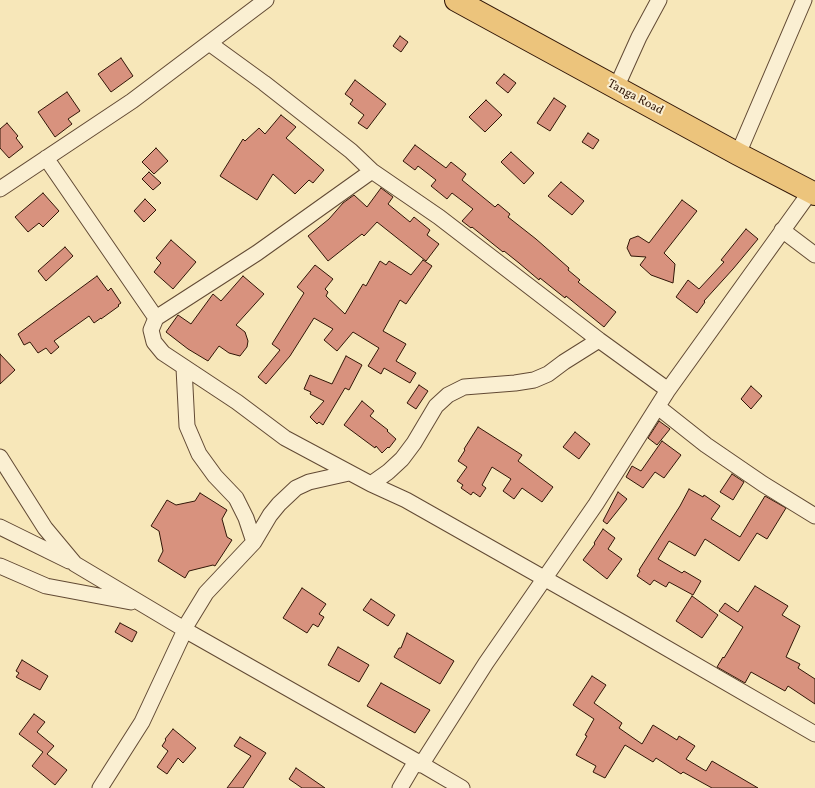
<!DOCTYPE html>
<html>
<head>
<meta charset="utf-8">
<style>
  body { margin:0 }
  canvas { display:block; background:#f7e7b9 }
</style>
</head>
<body>
<canvas width="815" height="788"></canvas>
<script>
const c = document.querySelector('canvas').getContext('2d');
c.lineJoin = 'round';
function paint(path, color) { c.fillStyle = color; c.fill(path, 'evenodd'); }
const shape = rows => new Path2D(rows.map(r => 'M' + r).join(''));
function stroke(path, color, width, dash) { c.strokeStyle = color; c.lineWidth = width; c.lineCap = dash ? 'butt' : 'round'; c.setLineDash(dash || []); c.stroke(path); }
function write(font, color, halo, rows, align = 'center') {
  c.font = font + ' Vollkorn,serif'; c.lineWidth = 4; c.setLineDash([]); c.textBaseline = 'middle'; c.strokeStyle = halo; c.fillStyle = color; for (const [text, x, y, turn = 0] of rows) {
    c.save(); c.translate(x, y); c.rotate((+turn || 0) * Math.PI / 180); c.textAlign = isNaN(turn) ? turn : align; if (halo) c.strokeText(text, 0, 0); c.fillText(text, 0, 0); c.restore();
  }
}
const building = shape([
  [400,36,408,42,401,52,393,46,400,36],
  [121,58,133,76,111,92,98,74,121,58],
  [504,74,516,83,508,93,496,83,504,74],
  [355,80,386,104,367,129,358,123,364,115,350,104,353,100,345,94,355,80],
  [67,92,80,111,68,119,72,124,55,137,38,112,67,92],
  [554,98,566,106,550,131,537,123,554,98],
  [486,100,502,115,485,132,469,117,486,100],
  [281,115,296,127,286,138,324,170,313,183,309,180,295,194,273,174,257,200,220,176,243,139,245,141,259,128,265,134,281,115],
  [7,123,18,136,16,138,23,147,9,158,0,148,0,129,7,123],
  [588,133,599,140,593,149,582,142,588,133],
  [415,145,446,168,451,162,466,174,462,180,495,207,498,204,510,214,508,217,536,239,569,268,568,270,580,280,578,282,616,312,604,327,566,296,565,298,540,278,539,280,519,263,504,251,503,252,472,227,471,228,462,221,473,209,452,193,447,199,431,186,436,180,418,166,415,170,403,161,415,145],
  [156,148,168,161,154,174,142,162,156,148],
  [511,152,534,173,524,184,501,162,511,152],
  [149,172,161,183,153,190,142,179,149,172],
  [561,182,584,201,572,215,548,196,561,182],
  [381,188,393,197,388,204,410,222,414,217,430,230,427,235,439,244,426,261,377,222,364,236,362,234,328,261,308,236,329,219,343,203,354,195,367,207,381,188],
  [43,193,59,211,43,227,39,223,28,232,15,217,43,193],
  [145,199,156,210,144,222,134,211,145,199],
  [682,200,697,211,664,253,675,264,673,283,651,275,640,265,646,257,631,256,627,248,630,239,638,236,649,243,682,200],
  [746,229,758,239,733,269,704,301,705,302,697,313,676,297,688,280,699,289,724,262,721,260,746,229],
  [171,240,196,262,173,289,154,272,161,263,156,258,171,240],
  [65,247,73,256,46,281,38,271,65,247],
  [423,260,432,266,406,304,400,300,383,331,406,344,396,361,416,373,410,383,384,368,381,374,368,366,379,348,353,332,337,351,324,340,333,329,314,318,290,356,266,384,258,377,280,350,272,344,304,293,297,287,315,265,333,279,325,289,328,292,326,296,345,314,363,284,366,286,380,261,386,265,389,261,411,275,423,260],
  [97,276,108,291,111,288,121,303,118,305,119,306,101,319,101,318,94,323,89,316,54,341,59,347,51,354,46,348,38,353,30,342,24,345,18,334,97,276],
  [243,276,264,294,236,325,245,332,248,341,247,347,240,356,229,353,219,346,208,361,188,349,166,332,178,315,191,324,213,294,221,301,243,276],
  [0,354,15,370,0,384,0,354],
  [346,356,362,365,349,390,345,388,323,425,319,422,317,424,310,417,324,401,310,394,311,392,304,389,310,375,332,384,346,356],
  [419,385,428,391,416,409,407,403,419,385],
  [751,386,762,396,751,409,741,399,751,386],
  [362,401,374,411,370,416,388,430,387,431,396,439,389,448,388,447,382,453,376,446,375,448,344,425,362,401],
  [659,421,670,429,657,445,648,438,659,421],
  [478,427,522,455,518,461,553,487,542,502,522,488,514,499,503,491,511,479,492,467,482,485,486,488,480,497,473,492,471,495,461,488,463,485,457,481,467,467,458,461,465,450,464,449,478,427],
  [575,432,590,444,579,459,563,447,575,432],
  [662,441,681,455,664,478,655,472,643,488,626,477,632,466,641,471,662,441],
  [732,474,744,482,733,500,720,492,732,474],
  [689,489,703,497,704,495,720,506,711,519,740,537,765,496,786,508,767,539,757,533,739,561,705,539,695,556,669,541,658,559,682,573,684,571,701,581,693,595,669,582,666,587,654,580,650,585,637,576,640,571,639,570,680,506,689,489],
  [618,492,627,499,607,524,603,521,618,492],
  [200,493,227,510,222,519,227,537,232,540,215,566,213,565,189,571,185,578,158,561,163,551,159,531,151,526,167,500,176,505,195,501,200,493],
  [603,529,615,538,608,549,622,559,607,579,583,560,595,544,594,543,603,529],
  [755,586,788,606,782,615,800,626,786,657,800,664,798,668,815,679,815,704,788,686,785,691,751,672,745,683,717,667,723,657,724,658,743,627,719,611,725,603,738,612,755,586],
  [302,588,326,604,319,614,324,617,318,627,313,624,307,633,283,618,302,588],
  [692,596,718,615,702,638,676,621,692,596],
  [371,599,395,615,388,626,363,610,371,599],
  [120,623,137,632,132,642,115,632,120,623],
  [407,633,454,661,440,684,394,657,399,648,401,648,407,633],
  [338,647,369,665,359,682,328,665,338,647],
  [22,660,48,676,40,690,16,677,19,673,16,671,22,660],
  [592,676,606,685,594,703,622,723,619,728,642,744,653,725,677,740,679,736,695,746,686,759,706,771,712,761,758,788,712,788,683,772,681,774,656,758,653,762,625,745,605,778,593,772,596,766,576,755,587,736,585,735,594,719,573,705,592,676],
  [381,683,430,710,415,733,367,706,381,683],
  [34,714,45,722,37,732,54,746,47,754,67,770,55,785,32,766,43,752,19,734,34,714],
  [173,729,196,748,183,763,178,758,167,774,157,767,168,751,162,746,166,740,165,739,173,729],
  [240,737,266,753,243,788,227,788,251,756,234,746,240,737],
  [296,768,325,788,302,788,289,779,296,768]
]);
const minor = shape([
  [209,43,264,83,351,151,372,171,439,217,599,340,668,390],
  [616,88,639,37,659,0],
  [738,154,804,0],
  [46,158,156,318],
  [372,171,257,253,156,318,151,330,154,342,163,353,237,402,285,438,371,484,406,500,625,624,815,734],
  [0,189,132,101,266,0],
  [782,230,815,255],
  [184,368,187,426,199,454,215,476,236,498,246,518,254,542],
  [658,407,706,445,763,484,815,516],
  [0,457,45,528,75,564,184,629,185,630,416,761,462,788],
  [371,484,388,472,402,459,414,443,436,406,448,395,464,387,515,383,534,380,548,374,564,362,599,340],
  [0,527,69,561],
  [0,566,46,586,131,602],
  [184,629,206,593,254,542,270,515,279,504,296,488,309,482,349,473],
  [421,765,486,663,596,504,668,390,811,191],
  [100,788,142,722,185,630],
  [400,788,416,761]
]);
const highway = shape([
  [456,0,738,154,815,194]
]);
const streetNames = [
  ["Tanga Road",635,98,28]
];
paint(building, '#d8927e');
stroke(building, '#311607', 1);
stroke(minor, '#624a34', 17);
stroke(highway, '#311607', 24);
stroke(minor, '#faefd2', 15);
stroke(highway, '#ecc47c', 22);
write('12px', '#311607', '#faefd2', streetNames);
</script>
</body>
</html>
